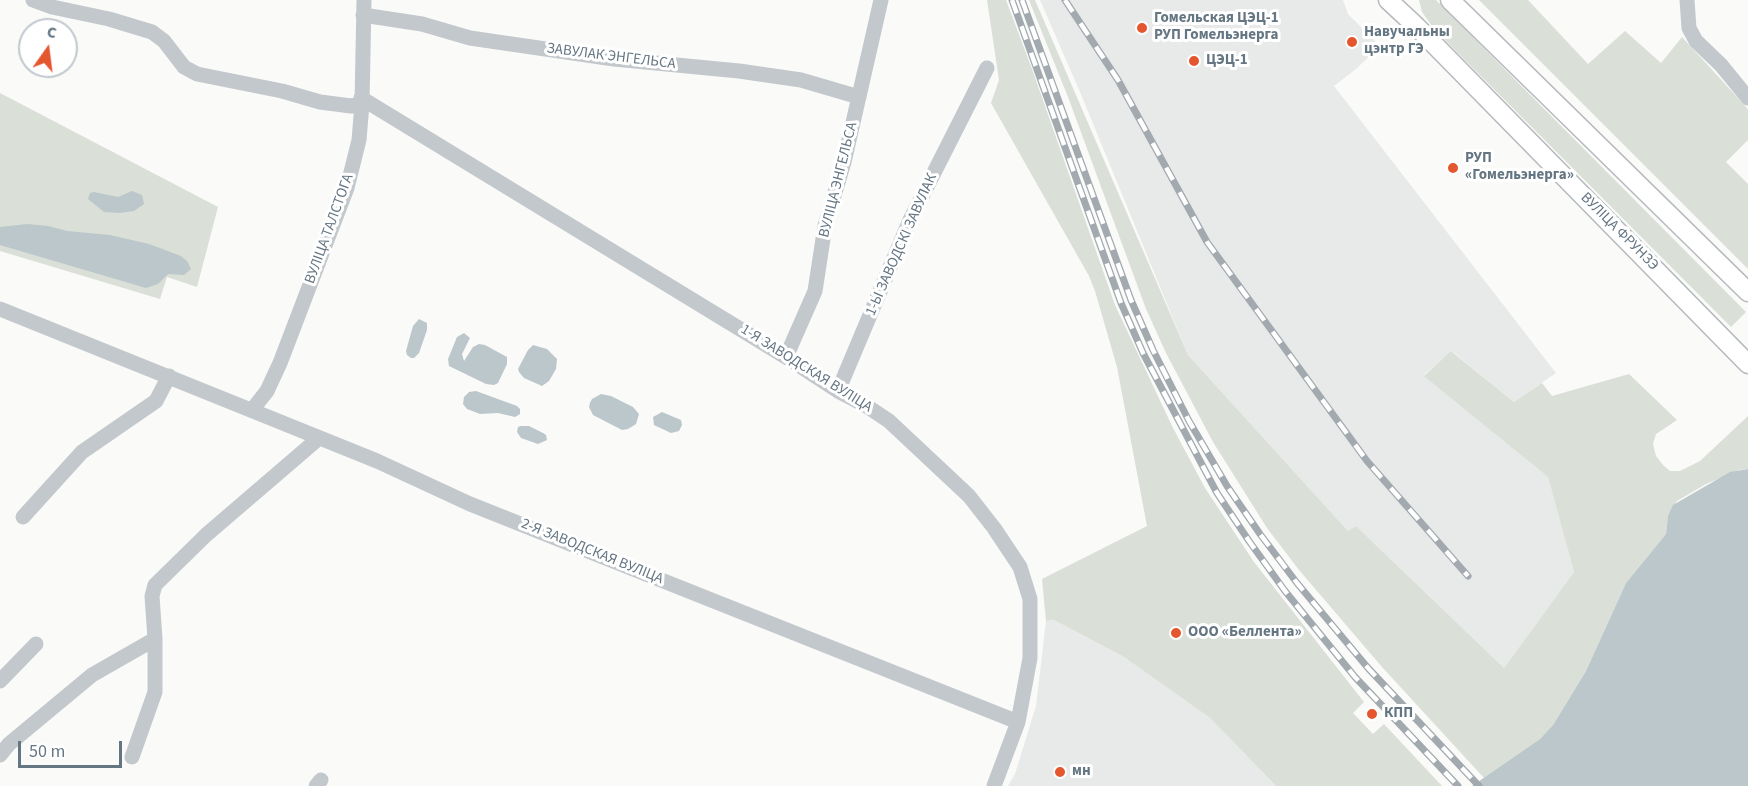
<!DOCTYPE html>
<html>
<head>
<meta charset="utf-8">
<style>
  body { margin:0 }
  #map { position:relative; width:1748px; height:786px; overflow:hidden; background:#fafaf8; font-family:"Source Sans 3",sans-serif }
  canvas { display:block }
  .north { position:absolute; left:18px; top:18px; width:60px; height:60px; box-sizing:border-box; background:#fff; border:2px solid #c1c8cd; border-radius:50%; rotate:14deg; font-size:16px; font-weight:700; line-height:24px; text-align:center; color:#657683 }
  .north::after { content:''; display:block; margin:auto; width:21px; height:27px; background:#e4572e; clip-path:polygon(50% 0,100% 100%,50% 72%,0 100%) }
  .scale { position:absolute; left:18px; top:741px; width:104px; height:27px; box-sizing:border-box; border:3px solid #657683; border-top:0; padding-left:8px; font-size:18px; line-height:21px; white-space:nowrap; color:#657683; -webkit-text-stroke:4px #fff; paint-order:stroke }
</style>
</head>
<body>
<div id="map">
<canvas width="1748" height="786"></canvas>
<div class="north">С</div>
<div class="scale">50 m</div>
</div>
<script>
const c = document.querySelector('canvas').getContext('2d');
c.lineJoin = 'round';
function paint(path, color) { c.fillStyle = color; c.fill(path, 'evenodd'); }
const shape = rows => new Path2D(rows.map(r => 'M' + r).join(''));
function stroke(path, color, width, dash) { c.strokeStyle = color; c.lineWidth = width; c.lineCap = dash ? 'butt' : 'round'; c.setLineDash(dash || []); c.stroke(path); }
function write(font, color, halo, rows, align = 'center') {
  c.font = font + ' "Source Sans 3",sans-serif'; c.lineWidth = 6; c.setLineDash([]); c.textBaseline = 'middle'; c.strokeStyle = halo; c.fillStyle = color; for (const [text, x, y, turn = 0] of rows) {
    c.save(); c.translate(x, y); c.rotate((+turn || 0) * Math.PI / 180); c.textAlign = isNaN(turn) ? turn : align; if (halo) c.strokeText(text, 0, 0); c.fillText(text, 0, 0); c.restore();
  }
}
const built = shape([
  [1040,0,1343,0,1348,14,1380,46,1356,69,1334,86,1556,373,1514,402,1452,351,1424,375,1548,477,1574,572,1504,668,1356,526,1348,531,1188,355,1080,92],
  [1054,620,1124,657,1210,718,1276,786,1008,786,1015,774,1036,706,1046,621]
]);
const green = shape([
  [987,0,1006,0,1032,69,1115,305,1173,428,1205,488,1254,562,1364,702,1353,713,1373,734,1384,724,1442,786,1276,786,1210,718,1124,657,1054,620,1046,621,1042,579,1147,526,1117,367,1095,291,1089,276,991,103,999,80],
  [1029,0,1035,0,1188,355,1348,531,1356,526,1504,668,1574,572,1548,477,1424,376,1451,351,1514,402,1542,383,1552,396,1629,374,1677,420,1656,434,1653,444,1656,456,1663,465,1670,471,1680,471,1700,461,1748,416,1748,469,1739,470,1706,484,1677,501,1668,516,1666,534,1626,583,1586,671,1553,725,1540,739,1484,778,1382,667,1299,570,1267,528,1213,442,1166,353,1146,309,1068,97],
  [1419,0,1436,0,1746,312,1731,327,1434,29,1422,12],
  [1479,0,1528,0,1588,64,1625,31,1661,63,1682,37,1748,109,1748,140,1726,162,1748,184,1748,269],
  [0,93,218,207,197,287,167,277,160,299,0,251]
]);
const water = shape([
  [132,191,142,195,144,204,134,211,120,213,104,212,88,199,90,193,94,192,118,197],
  [27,224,48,226,67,231,110,235,149,244,181,256,187,261,191,269,184,275,168,274,158,284,146,288,0,245,0,227],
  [419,319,427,323,427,330,419,353,414,358,411,358,407,355,406,351,413,326],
  [464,333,470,338,462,354,464,361,473,347,479,344,485,345,507,357,507,364,498,383,494,385,486,384,449,366,448,359,457,337],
  [533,345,547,349,557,359,556,369,549,381,542,386,524,378,519,372,518,369,528,350],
  [476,391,517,406,520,409,520,414,515,417,498,413,480,414,467,409,463,404,464,397,469,392],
  [601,394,611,396,633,407,639,414,636,424,628,429,622,430,593,415,589,407,590,403,592,399],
  [662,412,681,420,682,425,679,431,671,433,654,425,653,417],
  [521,426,529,426,543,433,546,435,547,440,538,444,521,438,517,432,518,427],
  [1748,469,1748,786,1472,786,1540,739,1553,725,1586,671,1626,583,1666,534,1668,516,1673,505,1730,472]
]);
const minor = shape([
  [33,0,52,7,109,19,152,32,164,41,184,67,197,74,282,91,320,102,351,106,362,104],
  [1687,0,1689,28,1696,41,1721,65,1748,98],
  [363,15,422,24,470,38,614,59,739,71,801,80,859,97],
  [361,98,786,357,838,391,865,405,889,421,969,496,994,528,1020,567,1030,599,1030,658,1018,722,994,786],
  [0,309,377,461,470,504,1018,722],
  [786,357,815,291,825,226,844,162,881,0],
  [838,391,910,220,987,68],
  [252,410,267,391,280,363,347,188,359,140,362,104,364,0],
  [23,517,82,452,156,401,169,376],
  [0,681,36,644],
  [0,755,9,744,92,675,155,639],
  [132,757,155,692,155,639,152,596,155,585,206,535,319,438],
  [316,786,321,780]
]);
const major = shape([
  [1388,0,1417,27,1748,364],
  [1450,0,1748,292]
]);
const rail = shape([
  [1012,0,1121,303,1143,353,1217,493,1249,541,1285,591,1355,677,1458,786],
  [1022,0,1131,300,1153,350,1189,421,1227,486,1260,534,1297,583,1368,668,1479,786],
  [1065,0,1118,80,1207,242,1367,461,1468,576]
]);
const markers = [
  [1142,28,6,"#e4572e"],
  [1352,42,6,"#e4572e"],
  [1194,61,6,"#e4572e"],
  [1453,168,6,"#e4572e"],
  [1176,633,6,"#e4572e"],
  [1372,714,6,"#e4572e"],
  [1060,772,6,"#e4572e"]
];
const poiNames = [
  ["Гомельская ЦЭЦ-1",1154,19],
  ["РУП Гомельэнерга",1154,36],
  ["Навучальны",1364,33],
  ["цэнтр ГЭ",1364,50],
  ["ЦЭЦ-1",1206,61],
  ["РУП",1465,159],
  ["«Гомельэнерга»",1465,176],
  ["ООО «Беллента»",1188,633],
  ["КПП",1384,714],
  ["мн",1072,772]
];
const streetNames = [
  ["ЗАВУЛАК ЭНГЕЛЬСА",611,57,7],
  ["ВУЛІЦА ЭНГЕЛЬСА",839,180,-76],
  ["ВУЛІЦА ТАЛСТОГА",330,229,-70],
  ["ВУЛІЦА ФРУНЗЭ",1619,232,45],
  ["1-Ы ЗАВОДСКІ ЗАВУЛАК",902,245,-66],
  ["1-Я ЗАВОДСКАЯ ВУЛІЦА",806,369,32],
  ["2-Я ЗАВОДСКАЯ ВУЛІЦА",592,552,22]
];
paint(built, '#e8e9e9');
paint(green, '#dadfd7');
paint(water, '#bbc7cb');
stroke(major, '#b5babe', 21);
stroke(minor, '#c3c8cc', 15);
stroke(major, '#fff', 18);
stroke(rail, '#a2aab0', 7);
stroke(rail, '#fff', 4.5, [14]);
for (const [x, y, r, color] of markers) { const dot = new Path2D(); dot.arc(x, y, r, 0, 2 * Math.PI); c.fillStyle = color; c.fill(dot); stroke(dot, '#fff', 2); }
write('bold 15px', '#657683', '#fff', poiNames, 'left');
write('15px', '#657683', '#fff', streetNames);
</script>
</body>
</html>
